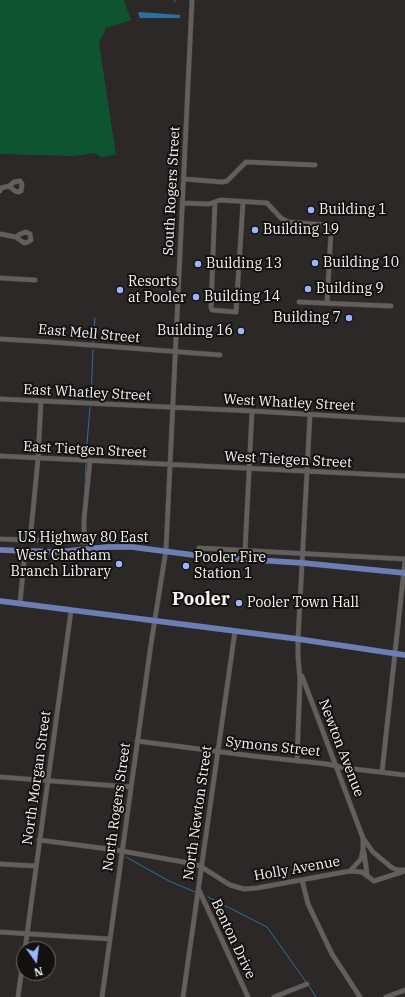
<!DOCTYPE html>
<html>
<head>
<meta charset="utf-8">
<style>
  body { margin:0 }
  #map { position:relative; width:405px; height:997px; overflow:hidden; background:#2b2827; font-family:"IBM Plex Serif",serif }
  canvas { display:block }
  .north { position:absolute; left:16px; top:941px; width:40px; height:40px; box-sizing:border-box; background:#121110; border:1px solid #6d6c6b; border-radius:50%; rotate:166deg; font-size:11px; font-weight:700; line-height:16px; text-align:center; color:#f5f4f3 }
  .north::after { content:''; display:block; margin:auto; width:14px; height:18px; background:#98b6fd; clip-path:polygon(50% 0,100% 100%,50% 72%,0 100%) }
</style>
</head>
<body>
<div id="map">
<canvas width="405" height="997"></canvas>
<div class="north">N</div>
</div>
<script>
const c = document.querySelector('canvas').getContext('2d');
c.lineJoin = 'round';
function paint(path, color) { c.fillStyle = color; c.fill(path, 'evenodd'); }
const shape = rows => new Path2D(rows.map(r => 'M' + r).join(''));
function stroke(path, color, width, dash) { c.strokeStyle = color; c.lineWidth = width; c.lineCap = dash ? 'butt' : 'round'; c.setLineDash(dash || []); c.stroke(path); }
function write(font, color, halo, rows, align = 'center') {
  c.font = font + ' "IBM Plex Serif",serif'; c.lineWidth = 4; c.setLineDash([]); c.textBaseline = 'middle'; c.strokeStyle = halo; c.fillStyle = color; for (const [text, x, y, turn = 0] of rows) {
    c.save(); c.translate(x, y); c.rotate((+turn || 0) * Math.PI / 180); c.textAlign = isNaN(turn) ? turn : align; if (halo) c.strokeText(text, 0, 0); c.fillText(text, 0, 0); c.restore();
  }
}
const green = shape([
  [0,0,124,0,131,20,106,28,99,43,116,155,101,157,95,153,74,156,0,154]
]);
const water = shape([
  [140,12,180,15,180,18,140,18,138,13]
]);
const stream = shape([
  [175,0,175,2],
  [93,343,95,318],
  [91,400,93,350],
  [86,456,90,407],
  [85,487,86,463],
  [126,857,169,881,195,892],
  [208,897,267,927,306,982],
  [309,986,316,997]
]);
const minor = shape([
  [184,179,222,182,227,181,246,162,315,165],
  [0,191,1,188,9,186,14,182,20,181,22,184,21,191,18,192,15,191,9,186],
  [215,202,211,307,212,310,236,312,243,202],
  [183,203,209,204,220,200,267,203,281,218,288,222,327,225,331,232,327,303],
  [0,234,16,237,24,243,28,242,31,240,30,234,26,232,20,234,16,237],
  [0,278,35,280],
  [299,302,391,306],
  [0,339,51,342,220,355],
  [0,399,252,411,405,420],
  [0,456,405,476],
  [0,539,87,542],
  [30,541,38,459,41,401],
  [84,542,84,519,90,461],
  [199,548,405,559],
  [245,552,252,411],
  [20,603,25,551],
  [302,676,363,838,373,852,391,867,397,870,405,870],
  [137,741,253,756,327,764,345,768,405,775],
  [297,761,300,680,298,656,298,639,310,415],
  [382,772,405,561],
  [0,777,131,787],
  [39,840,116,850,189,863,200,866,230,885,244,889,257,888,350,871,362,872,374,881,405,871],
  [364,852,367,874],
  [0,864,36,866],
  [350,871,361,859,363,850,363,839],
  [302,880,308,904,332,954,360,997],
  [199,890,248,997],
  [0,932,110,939],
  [25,949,71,611],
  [18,997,24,953],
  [102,997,151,644,166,550,192,0],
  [183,997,235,631],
  [274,997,307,984],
  [386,997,405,990]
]);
const major = shape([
  [0,550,58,552,107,547,132,547,209,557,303,563,405,573],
  [0,601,298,639,405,655]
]);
const markers = [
  [311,210,4,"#98b6fd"],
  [255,230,4,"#98b6fd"],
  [315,263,4,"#98b6fd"],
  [198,264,4,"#98b6fd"],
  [308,289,4,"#98b6fd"],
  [120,290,4,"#98b6fd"],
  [196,297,4,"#98b6fd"],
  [349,318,4,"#98b6fd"],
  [241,331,4,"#98b6fd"],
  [119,564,4,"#98b6fd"],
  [186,566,4,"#98b6fd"],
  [239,603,4,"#98b6fd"]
];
const streetNames = [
  ["South Rogers Street",172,191,-87],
  ["East Mell Street",89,334,5],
  ["East Whatley Street",87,393,3],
  ["West Whatley Street",289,403,3],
  ["East Tietgen Street",85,450,3],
  ["West Tietgen Street",288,460,3],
  ["US Highway 80 East",83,538],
  ["Symons Street",273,747,6],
  ["Newton Avenue",341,748,69],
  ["North Morgan Street",37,778,-82],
  ["North Rogers Street",117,807,-82],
  ["North Newton Street",198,813,-82],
  ["Holly Avenue",297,869,-10],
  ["Benton Drive",233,939,65]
];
const poiNames = [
  ["Building 1",319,210],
  ["Building 19",263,230],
  ["Building 10",323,263],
  ["Building 13",206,264],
  ["Resorts",128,282],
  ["at Pooler",128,298],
  ["Building 9",316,289],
  ["Building 14",204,297],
  ["Building 7",341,318,"right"],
  ["Building 16",233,331,"right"],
  ["West Chatham",111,556,"right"],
  ["Branch Library",111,572,"right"],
  ["Pooler Fire",194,558],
  ["Station 1",194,574],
  ["Pooler Town Hall",247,603]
];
const districtNames = [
  ["Pooler",201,600]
];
paint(green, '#0f5431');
paint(water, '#2b719f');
stroke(stream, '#2b719f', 1);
stroke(minor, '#454342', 5.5);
stroke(major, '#454342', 6);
stroke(minor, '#625f5d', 4.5);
stroke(major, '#6d7eb7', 5.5);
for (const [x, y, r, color] of markers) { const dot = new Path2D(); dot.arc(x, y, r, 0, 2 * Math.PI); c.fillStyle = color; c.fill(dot); stroke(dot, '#121110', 1.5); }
write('14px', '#f5f4f3', '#121110', streetNames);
write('14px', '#f5f4f3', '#121110', poiNames, 'left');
write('bold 18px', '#f5f4f3', '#121110', districtNames);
</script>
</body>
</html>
